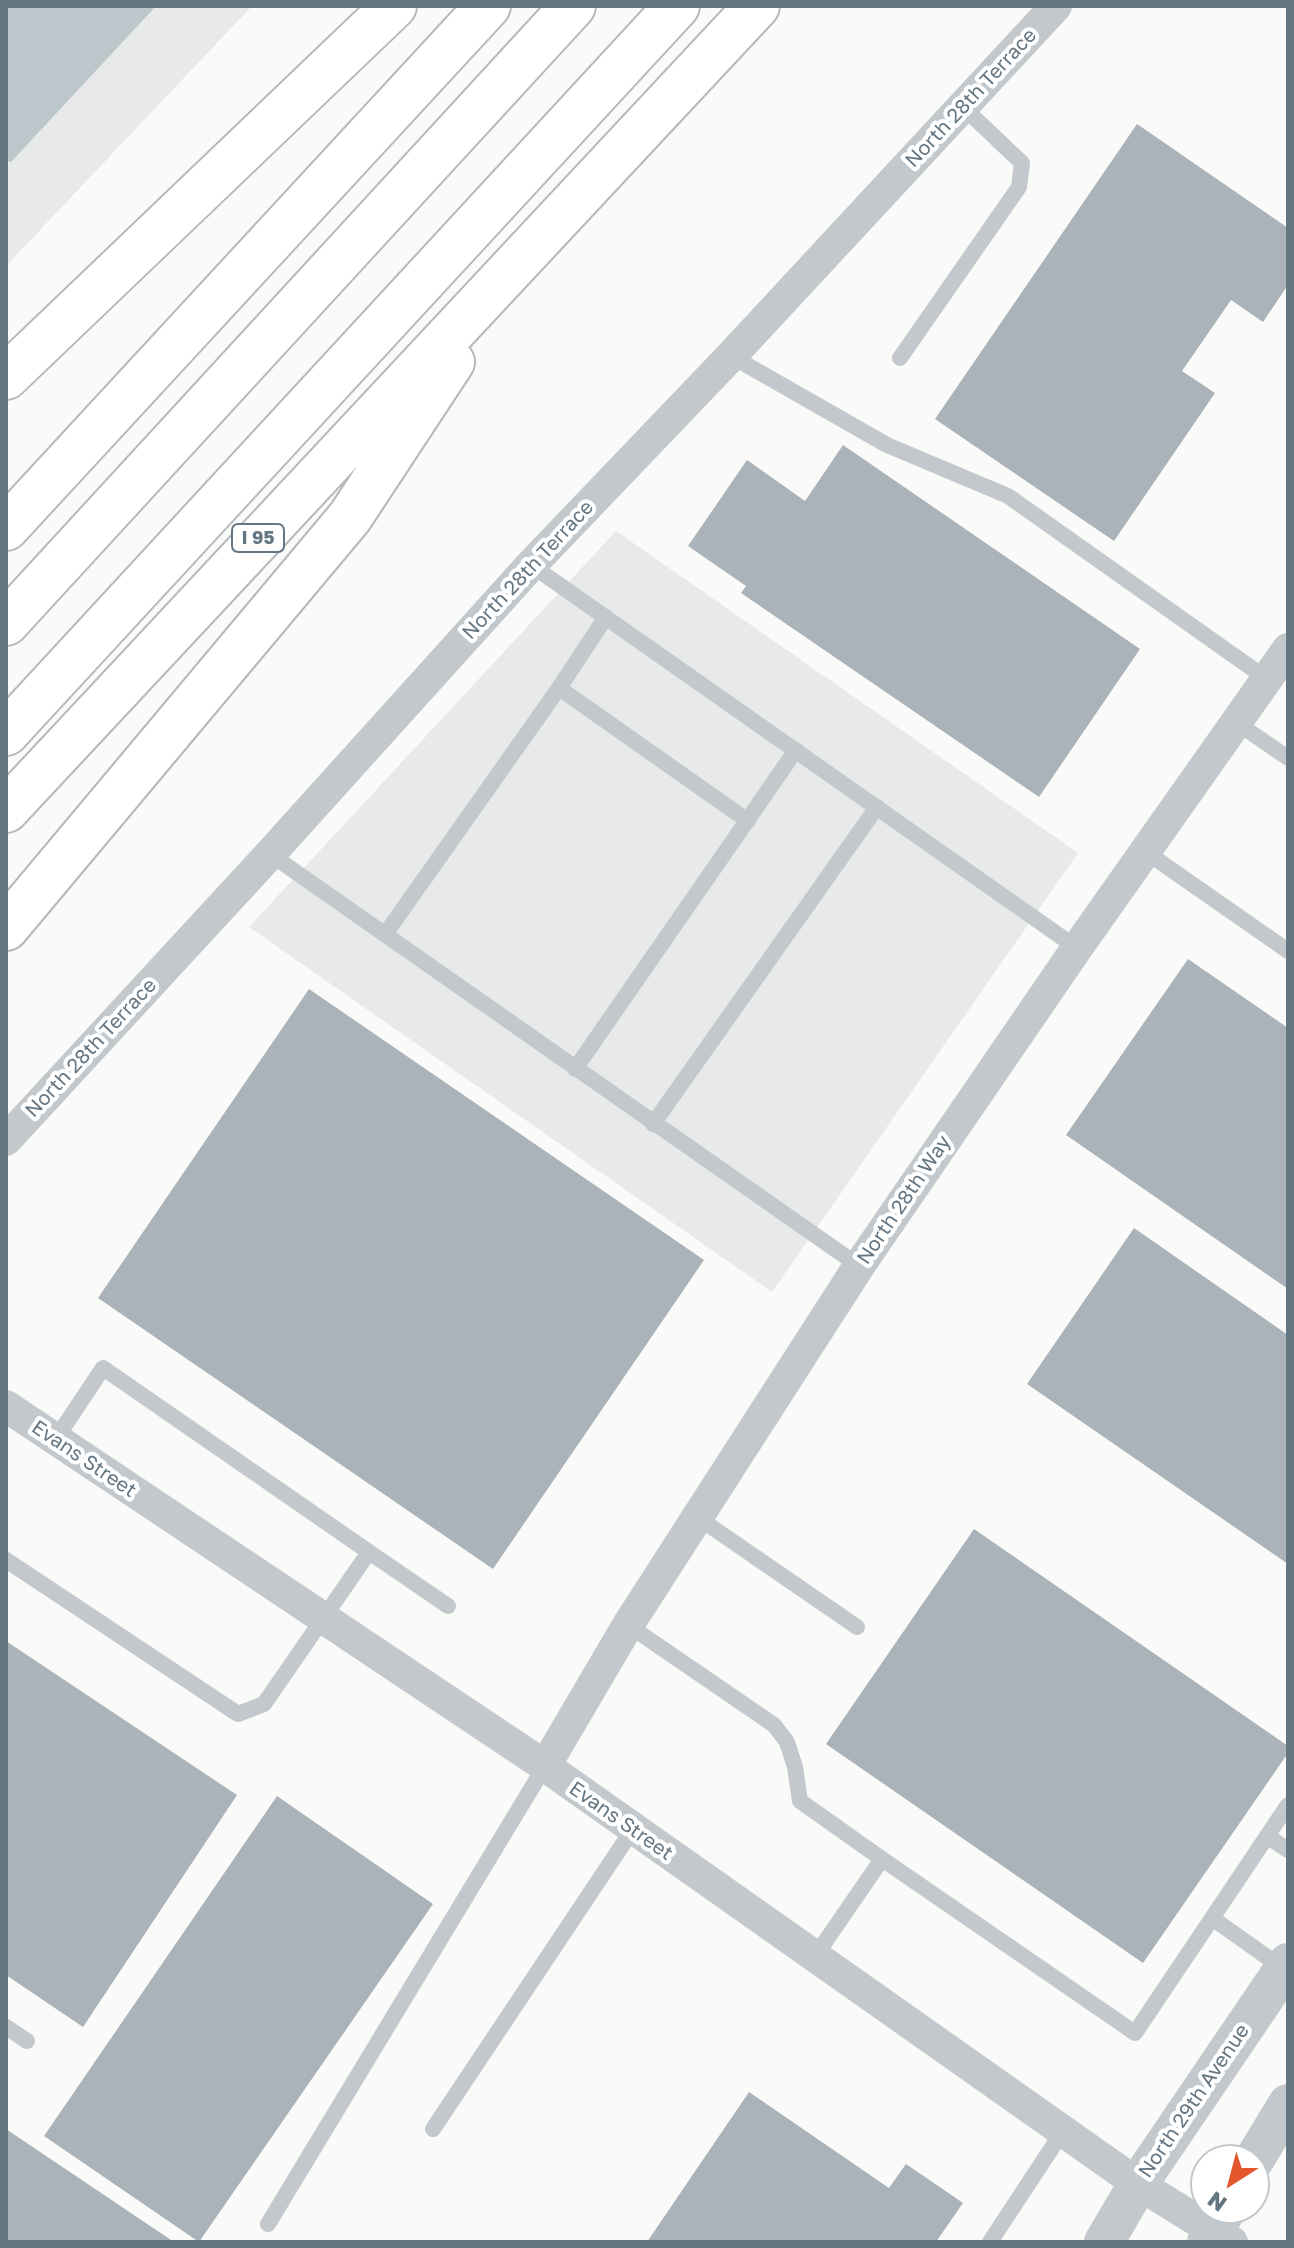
<!DOCTYPE html>
<html>
<head>
<meta charset="utf-8">
<style>
  body { margin:0 }
  #map { position:relative; width:1294px; height:2248px; overflow:hidden; background:#fafaf8; font-family:"Golos Text",sans-serif }
  canvas { display:block }
  .frame { position:absolute; inset:0; border:8px solid #657683; pointer-events:none }
  .north { position:absolute; left:1190px; top:2144px; width:80px; height:80px; box-sizing:border-box; background:#fff; border:2px solid #c1c8cd; border-radius:50%; rotate:216deg; font-size:22px; font-weight:700; line-height:32px; text-align:center; color:#657683 }
  .north::after { content:''; display:block; margin:auto; width:28px; height:36px; background:#e4572e; clip-path:polygon(50% 0,100% 100%,50% 72%,0 100%) }
</style>
</head>
<body>
<div id="map">
<canvas width="1294" height="2248"></canvas>
<div class="frame"></div>
<div class="north">N</div>
</div>
<script>
const c = document.querySelector('canvas').getContext('2d');
c.lineJoin = 'round';
function paint(path, color) { c.fillStyle = color; c.fill(path, 'evenodd'); }
const shape = rows => new Path2D(rows.map(r => 'M' + r).join(''));
function stroke(path, color, width, dash) { c.strokeStyle = color; c.lineWidth = width; c.lineCap = dash ? 'butt' : 'round'; c.setLineDash(dash || []); c.stroke(path); }
function write(font, color, halo, rows, align = 'center') {
  c.font = font + ' "Golos Text",sans-serif'; c.lineWidth = 8; c.setLineDash([]); c.textBaseline = 'middle'; c.strokeStyle = halo; c.fillStyle = color; for (const [text, x, y, turn = 0] of rows) {
    c.save(); c.translate(x, y); c.rotate((+turn || 0) * Math.PI / 180); c.textAlign = isNaN(turn) ? turn : align; if (halo) c.strokeText(text, 0, 0); c.fillText(text, 0, 0); c.restore();
  }
}
const built = shape([
  [6,6,252,6,6,266],
  [616,531,1078,853,772,1292,249,927]
]);
const water = shape([
  [6,6,156,6,11,162,6,160]
]);
const building = shape([
  [1137,124,1288,228,1288,285,1263,322,1231,300,1182,371,1215,393,1114,541,935,419],
  [843,445,1140,649,1039,797,741,593,746,586,688,546,747,460,805,501],
  [1188,959,1288,1028,1288,1289,1066,1135],
  [309,989,704,1260,493,1569,98,1298],
  [1134,1228,1288,1335,1288,1564,1027,1384],
  [974,1529,1288,1746,1288,1753,1143,1963,826,1744],
  [6,1641,237,1795,83,2027,6,1975],
  [277,1796,433,1904,199,2242,44,2136],
  [749,2092,889,2188,906,2164,963,2203,936,2242,647,2242],
  [6,2129,174,2242,6,2242]
]);
const service = shape([
  [731,356,887,445,1008,496,1267,679],
  [900,358,1019,187,1022,163,963,107],
  [531,565,1077,948],
  [606,617,559,688,748,821],
  [1237,723,1288,758],
  [1146,852,1288,951],
  [270,854,859,1266],
  [386,933,559,688],
  [575,1069,796,750],
  [653,1124,877,807],
  [697,1517,857,1627],
  [369,1552,448,1606],
  [6,1560,238,1714,264,1704,369,1552,103,1368,55,1440],
  [628,1625,774,1725,787,1742,795,1767,800,1801,882,1859],
  [1267,1836,1288,1850],
  [1212,1918,1284,1969],
  [814,1958,882,1859,1135,2033,1288,1805],
  [6,2027,27,2041],
  [433,2129,633,1829],
  [268,2224,545,1766],
  [990,2242,1063,2131]
]);
const minor = shape([
  [6,1140,270,854,531,565,731,356,1056,6],
  [6,1406,545,1766,1138,2184,1232,2242],
  [545,1766,628,1625,859,1266,1077,948,1288,649]
]);
const tertiary = shape([
  [1254,2160,1288,2104],
  [1104,2242,1138,2184,1288,1963],
  [1207,2242,1227,2208]
]);
const motorway = shape([
  [6,377,394,6],
  [6,528,488,6],
  [6,623,573,6],
  [6,733,677,6],
  [6,810,757,6],
  [6,928,350,517,452,362]
]);
const shields = [
  [258,538,52]
];
const shieldNames = [
  ["I 95",258,538]
];
const streetNames = [
  ["North 28th Terrace",971,98,-47],
  ["North 28th Terrace",528,570,-47],
  ["North 28th Terrace",91,1048,-47],
  ["North 28th Way",904,1200,-56],
  ["Evans Street",84,1459,34],
  ["Evans Street",621,1821,35],
  ["North 29th Avenue",1194,2101,-56]
];
paint(built, '#e8e9e9');
paint(water, '#bbc7cb');
paint(building, '#aab3b9');
stroke(motorway, '#b4b9bd', 48);
stroke(service, '#c3c8cc', 16);
stroke(minor, '#c3c8cc', 32);
stroke(tertiary, '#c3c8cc', 40);
stroke(motorway, '#fff', 44);
for (const [x, y, w] of shields) { const box = new Path2D(); box.roundRect(x - w / 2, y - 14, w, 28, 6); c.fillStyle = '#fff'; c.fill(box); stroke(box, '#657683', 2); }
write('bold 18px', '#657683', null, shieldNames);
write('20px', '#657683', '#fff', streetNames);
</script>
</body>
</html>
